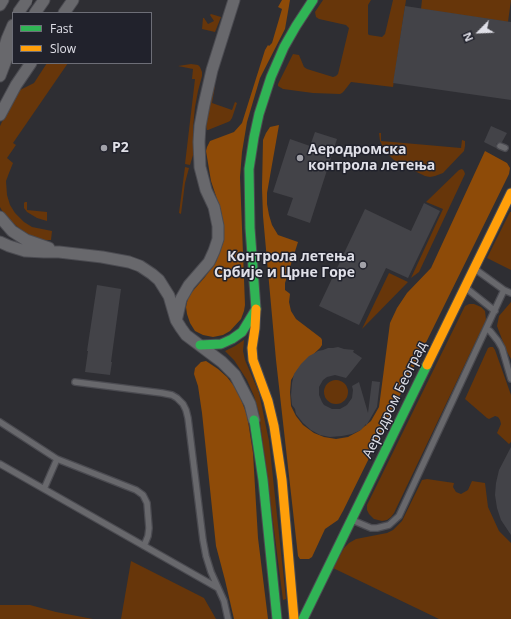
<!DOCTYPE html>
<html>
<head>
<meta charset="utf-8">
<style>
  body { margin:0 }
  #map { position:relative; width:511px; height:619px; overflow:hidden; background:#2e2e33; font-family:"Open Sans",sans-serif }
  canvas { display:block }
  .legend { position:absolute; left:12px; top:12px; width:140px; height:52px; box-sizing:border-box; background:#21222c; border:1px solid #6d6e77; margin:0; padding:5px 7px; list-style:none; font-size:12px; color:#e0e0e8 }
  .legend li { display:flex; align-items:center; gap:8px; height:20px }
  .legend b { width:20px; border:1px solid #6d6e77 }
  .north { position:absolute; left:459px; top:12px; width:40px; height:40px; -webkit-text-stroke:3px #21222c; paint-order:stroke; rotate:246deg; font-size:11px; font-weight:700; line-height:16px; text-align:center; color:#e0e0e8 }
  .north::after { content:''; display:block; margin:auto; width:14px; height:18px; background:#e0e0e8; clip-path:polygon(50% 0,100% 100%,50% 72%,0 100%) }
</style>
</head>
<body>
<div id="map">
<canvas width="511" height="619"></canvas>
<ul class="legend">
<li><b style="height:5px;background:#30b455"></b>Fast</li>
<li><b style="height:5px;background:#ff9f0a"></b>Slow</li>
</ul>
<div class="north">N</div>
</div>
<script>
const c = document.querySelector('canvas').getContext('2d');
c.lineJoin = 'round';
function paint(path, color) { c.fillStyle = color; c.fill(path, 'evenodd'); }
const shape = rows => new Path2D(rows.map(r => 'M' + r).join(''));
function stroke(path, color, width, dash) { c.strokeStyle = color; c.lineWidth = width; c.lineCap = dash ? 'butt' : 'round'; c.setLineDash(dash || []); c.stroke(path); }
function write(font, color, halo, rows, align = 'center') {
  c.font = font + ' "Open Sans",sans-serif'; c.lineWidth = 3; c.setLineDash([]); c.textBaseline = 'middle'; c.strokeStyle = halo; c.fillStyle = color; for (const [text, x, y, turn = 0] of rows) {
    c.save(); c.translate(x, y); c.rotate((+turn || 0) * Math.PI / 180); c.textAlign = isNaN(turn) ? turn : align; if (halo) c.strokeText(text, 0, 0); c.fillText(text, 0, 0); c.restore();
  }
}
const green = shape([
  [323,0,371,0,368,5,368,34,369,35,382,37,385,34,393,0,406,0,393,87,351,82,344,91,342,93,340,94,313,93,283,89,278,86,278,84,293,54,299,55,304,67,307,69,333,77,336,76,338,74,349,28,346,25,319,19,316,17,315,12],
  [422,0,511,0,508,22,421,9],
  [211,14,221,17,215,32,202,29,203,18,204,18,208,24,214,21,210,15],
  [47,63,68,63,13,143,16,145,7,158,13,163,9,173,6,181,7,195,10,205,15,213,24,222,32,227,52,231,51,240,39,240,32,237,20,229,5,216,0,207,0,126,16,92,34,83],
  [191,64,198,65,200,67,202,72,202,76,198,91,195,107,193,128,194,152,190,165,185,164,195,79,192,79,193,69,178,66],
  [212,86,215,86,212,103,232,110,235,102,237,103,232,118,230,121,228,122,208,130,207,130,206,126,209,103],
  [379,133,381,133,381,141,461,148,462,140,465,141,465,146,464,151,461,154,443,173,435,176,430,177,425,176,396,162,387,153,383,147,380,141],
  [185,167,189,168,185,183,181,214,179,213],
  [462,169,464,171,465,174,419,272,411,278,443,209,426,202,459,170],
  [25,202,27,202,27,210,47,212,47,221,37,218,27,212,24,208,24,203],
  [510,212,511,212,511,270,487,258],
  [389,273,408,282,362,329],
  [511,302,511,359,506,350,497,326,499,316],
  [469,304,474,304,481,307,485,311,486,320,394,513,391,517,387,520,382,521,374,519,369,514,367,510,367,505,465,306],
  [244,340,243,351,245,360,259,393,269,441,286,599,283,600,259,413,254,396,247,380,234,360,225,351,235,346],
  [490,347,493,347,495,350,511,395,511,442,509,444,497,433,501,424,500,420,498,417,495,416,489,419,487,418,465,399,488,348],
  '324 392a12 12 0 1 1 24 0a12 12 0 1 1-24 0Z',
  [427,479,454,483,453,487,456,492,461,494,468,490,472,481,485,483,488,507,499,531,511,543,511,619,439,619,333,568,344,548,349,543,356,539,387,533,393,530,402,521,422,480],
  [131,561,204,598,216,619,121,619],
  [0,605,30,605,56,612,93,619,0,619]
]);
const forest = shape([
  [282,0,290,0,285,29,260,78,247,122,242,152,240,177,245,305,244,311,241,319,230,331,223,335,213,337,203,335,195,331,190,323,187,314,186,307,188,298,191,293,205,277,216,262,220,251,223,224,221,211,211,181,206,151,207,147,210,141,234,132,242,123,265,50,268,45,269,46,272,43,282,9,278,7],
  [279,125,267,193,267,204,269,215,272,225,278,235,298,242,285,283,285,290,289,293,290,294,289,302,291,311,296,319,321,338,322,340,322,345,320,348,298,369,291,380,290,392,291,406,296,416,303,425,314,433,324,437,336,439,348,437,359,431,371,421,379,407,390,323,397,308,407,293,431,268,485,151,507,163,510,168,509,174,343,511,338,520,325,529,312,557,309,559,300,559,298,556,276,360,263,216,262,188,263,140,266,133,270,127],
  [206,361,218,369,227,377,234,386,240,397,247,415,253,453,258,538,268,619,234,619,225,580,216,546,202,413,198,386,194,374,195,368,201,362]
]);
const building = shape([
  [405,6,511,22,511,100,393,83],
  [491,126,507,133,502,142,500,142,497,143,496,145,496,148,484,142],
  [315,132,337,139,310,223,287,215,293,198,273,192,290,139,310,146],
  [424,203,440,211,408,278,386,268,359,325,319,306,365,209,411,231],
  [97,285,121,289,111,362,112,362,110,375,85,372,88,351,87,351],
  [338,347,344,349,354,350,353,352,362,358,346,378,335,375,327,377,323,380,319,387,319,395,322,402,324,405,332,409,340,409,347,405,352,398,353,390,352,386,359,382,368,413,372,381,380,382,377,407,366,426,366,424,361,430,352,434,342,436,330,437,320,435,311,430,303,423,296,414,295,409,292,405,291,395,292,383,294,374,301,364,309,356,313,354,318,351,323,350,328,348,333,348],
  [511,447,511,535,501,520,497,508,495,495,496,483,499,470]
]);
const lane = shape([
  [500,146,505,148],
  [475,269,504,290,511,293],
  [466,288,495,311],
  [487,329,490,331,498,341,502,348,511,379],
  [75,382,162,393,172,395,177,398,183,404,186,410,188,418,203,540,206,556,211,572,224,601,228,619],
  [0,422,57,459],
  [0,464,218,588],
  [44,489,57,459,136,490,143,495,147,503,149,528,148,536,144,546],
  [352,520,371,528,377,528,389,525,399,516,504,290]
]);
const street = shape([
  [0,5,3,0],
  [35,13,44,0],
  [64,13,73,0],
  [0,62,7,39,13,25],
  [0,76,8,55,13,46],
  [0,115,16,85,31,63],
  [0,217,12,231,26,240,49,248],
  [0,242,9,246,25,251,44,252,59,252,102,257,129,262,140,266,152,274,159,280,169,296,176,320,181,328,186,335,222,362,235,375,250,404,254,420],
  [177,317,181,299,189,285,209,262,214,251,218,239,218,226,214,207,206,190,200,167,199,142,200,126,204,105,212,70,234,0]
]);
const fast = shape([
  [200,345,221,344,232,339,242,332,256,309,250,228,249,169,254,137,259,114,271,77,284,47,296,26,313,0],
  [254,420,263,480,277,619],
  [303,619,427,365]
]);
const slow = shape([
  [256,309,255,328,252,348,253,360,268,401,274,426,282,480,294,619],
  [427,365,511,193]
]);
const streetBridge = shape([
  [18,13,27,0]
]);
const markers = [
  [104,148,4,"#a2a2a9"],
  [300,158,4,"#a2a2a9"],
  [363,265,4,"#a2a2a9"]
];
const poiNames = [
  ["P2",112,148],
  ["Аеродромска",308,150],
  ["контрола летења",308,166],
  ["Контрола летења",355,257,"right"],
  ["Србије и Црне Горе",355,273,"right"]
];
const streetNames = [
  ["Аеродром Београд",395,400,-64]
];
paint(green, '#67360a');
paint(forest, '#8e4b08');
paint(building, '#434348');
stroke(lane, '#4b4b51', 8);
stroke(street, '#4b4b51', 13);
stroke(fast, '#4b4b51', 11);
stroke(slow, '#4b4b51', 11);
stroke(lane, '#68686c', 5.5);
stroke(street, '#68686c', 11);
stroke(fast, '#30b455', 9);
stroke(slow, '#ff9f0a', 9);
stroke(streetBridge, '#4b4b51', 13, []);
stroke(streetBridge, '#68686c', 11);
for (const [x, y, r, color] of markers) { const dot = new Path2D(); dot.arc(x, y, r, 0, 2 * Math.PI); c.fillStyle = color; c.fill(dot); stroke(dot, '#21222c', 1.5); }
write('bold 14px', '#e0e0e8', '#21222c', poiNames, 'left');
write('14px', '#e0e0e8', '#21222c', streetNames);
</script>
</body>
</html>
